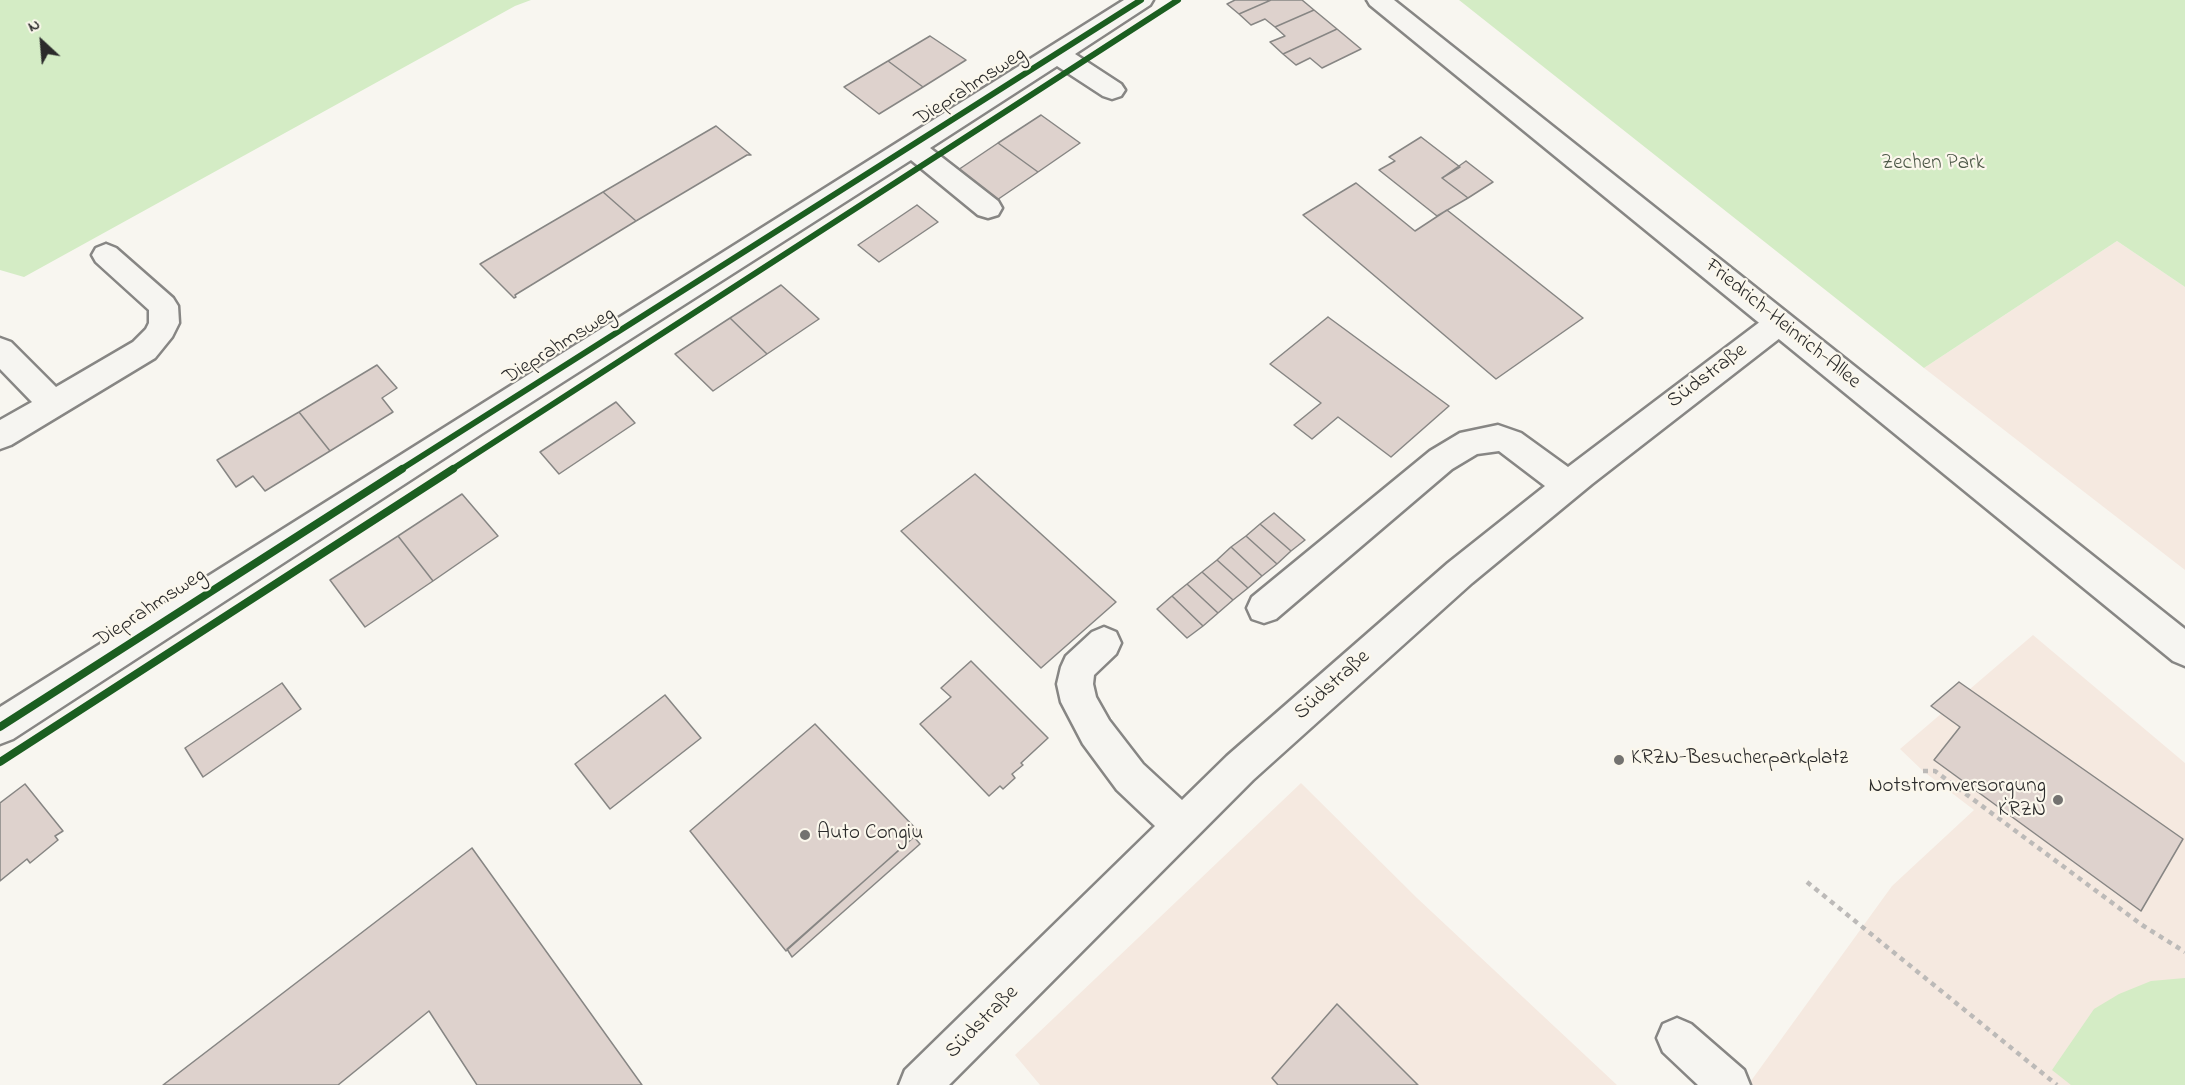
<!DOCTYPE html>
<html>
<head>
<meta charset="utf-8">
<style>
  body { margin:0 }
  #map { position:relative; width:2185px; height:1085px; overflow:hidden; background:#f8f6f0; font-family:"Indie Flower",sans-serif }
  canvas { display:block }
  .north { position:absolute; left:12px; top:12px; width:60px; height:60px; -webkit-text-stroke:4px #fbf7ec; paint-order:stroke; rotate:334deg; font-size:16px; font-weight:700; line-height:24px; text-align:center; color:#2b2b2b }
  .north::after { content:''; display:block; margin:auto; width:21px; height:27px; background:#2b2b2b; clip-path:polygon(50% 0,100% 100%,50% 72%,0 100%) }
</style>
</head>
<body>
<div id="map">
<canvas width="2185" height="1085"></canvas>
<div class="north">N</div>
</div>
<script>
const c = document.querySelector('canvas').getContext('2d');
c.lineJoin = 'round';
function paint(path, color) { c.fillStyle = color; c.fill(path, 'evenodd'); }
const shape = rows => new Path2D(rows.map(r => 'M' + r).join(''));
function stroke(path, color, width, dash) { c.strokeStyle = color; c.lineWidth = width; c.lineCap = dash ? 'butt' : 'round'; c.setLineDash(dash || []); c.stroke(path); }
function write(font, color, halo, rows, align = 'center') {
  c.font = font + ' "Indie Flower",sans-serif'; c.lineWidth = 4.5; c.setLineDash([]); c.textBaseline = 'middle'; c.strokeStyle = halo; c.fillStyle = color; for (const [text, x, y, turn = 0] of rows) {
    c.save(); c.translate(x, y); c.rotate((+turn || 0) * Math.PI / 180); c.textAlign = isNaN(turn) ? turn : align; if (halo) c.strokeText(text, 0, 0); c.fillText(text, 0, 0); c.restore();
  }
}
const built = shape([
  [2117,241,2185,287,2185,570,1924,368],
  [2033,635,2185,763,2185,1085,1748,1085,1892,886,1974,810,1923,771,1900,749],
  [1301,783,1417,898,1617,1085,1040,1085,1015,1055]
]);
const green = shape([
  [0,0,531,0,515,6,24,277,0,270],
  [1459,0,2185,0,2185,287,2117,241,1924,368],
  [2185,978,2185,1085,2071,1085,2052,1070,2094,1009,2119,994,2151,981]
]);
const building = shape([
  [1235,0,1271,0,1239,14,1227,4,1235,0],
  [1271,0,1302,0,1314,10,1275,27,1265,19,1251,25,1239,14,1271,0],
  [1314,10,1337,29,1283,54,1270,42,1285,36,1275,27,1314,10],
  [1337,29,1361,49,1322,68,1310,58,1296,65,1283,54,1337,29],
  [930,36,966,60,923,87,888,61,930,36],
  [888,61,923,87,879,114,844,87,888,61],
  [1041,115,1080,143,1038,172,998,143,1041,115],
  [716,126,751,155,747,155,636,221,603,192,716,126],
  [1421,137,1460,167,1442,178,1468,198,1437,216,1379,170,1395,161,1389,157,1421,137],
  [998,143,1038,172,994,202,955,172,998,143],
  [1466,161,1493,182,1468,198,1442,178,1466,161],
  [1356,183,1415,231,1447,210,1583,318,1496,379,1303,215,1356,183],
  [603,192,636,221,515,295,516,297,514,298,480,264,603,192],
  [917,205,938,222,879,262,858,245,917,205],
  [781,285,819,319,767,354,730,318,781,285],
  [1328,317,1449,406,1391,457,1338,417,1312,439,1294,425,1321,403,1270,364,1328,317],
  [730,318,767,354,713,391,675,354,730,318],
  [377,365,397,388,382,398,393,412,330,451,299,412,377,365],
  [616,402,635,423,559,474,540,452,616,402],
  [299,412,330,451,265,491,253,476,236,487,217,460,299,412],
  [975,474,1116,602,1041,668,901,531,975,474],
  [462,494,498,536,433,581,398,536,462,494],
  [1274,513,1305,540,1291,551,1260,524,1274,513],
  [1260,524,1291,551,1277,564,1246,536,1260,524],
  [398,536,433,581,365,627,330,580,398,536],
  [1246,536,1277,564,1262,576,1231,547,1246,536],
  [1231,547,1262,576,1248,588,1217,560,1231,547],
  [1217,560,1248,588,1233,600,1202,572,1217,560],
  [1202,572,1233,600,1218,613,1187,584,1202,572],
  [1187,584,1218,613,1203,626,1172,596,1187,584],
  [1172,596,1203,626,1187,638,1157,609,1172,596],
  [971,661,1048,738,1021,763,1023,765,1012,774,1015,778,1003,789,1000,786,989,796,920,724,951,697,941,688,971,661],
  [1959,682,2183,839,2141,911,1934,760,1960,727,1931,706,1959,682],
  [282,683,301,709,203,777,185,748,282,683],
  [665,695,701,738,610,809,575,764,665,695],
  [815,724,919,832,786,951,690,831,815,724],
  [25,784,63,831,55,836,58,840,30,863,27,859,0,881,0,803,25,784],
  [914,837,920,844,792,957,787,949,914,837],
  [472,848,642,1085,477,1085,429,1011,338,1085,163,1085,472,848],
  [1337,1004,1418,1085,1278,1085,1272,1078,1337,1004]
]);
const path = shape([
  [1923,771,1935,771,2142,925,2185,952],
  [1807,882,2057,1085]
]);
const minor = shape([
  [1124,0,1153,0,1150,5,1075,54,1121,84,1125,90,1121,96,1112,99,1103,96,1057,66,930,148,998,201,1002,208,998,215,988,218,978,215,911,160,483,433,13,739,0,744,0,707,1124,0],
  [106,244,116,248,173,298,178,306,179,323,172,337,155,358,11,445,0,449,0,420,32,402,0,369,0,338,11,342,56,387,133,342,146,329,149,323,149,310,96,262,92,255,96,248,106,244],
  [1779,312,1789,315,1794,323,1789,331,1592,484,1472,583,1253,780,949,1085,899,1085,905,1070,1155,826,1117,790,1083,744,1061,702,1057,684,1061,667,1066,656,1092,632,1104,627,1116,632,1121,643,1116,654,1094,675,1093,684,1096,697,1109,720,1143,764,1182,800,1227,756,1448,563,1545,486,1499,451,1477,454,1452,469,1276,619,1264,623,1252,619,1247,608,1252,597,1430,451,1460,433,1498,425,1521,433,1568,467,1769,315,1779,312],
  [1677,1018,1691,1024,1744,1070,1750,1085,1698,1085,1663,1052,1657,1038,1663,1024,1677,1018]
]);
const major = shape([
  [1367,0,1394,0,2185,629,2185,666,2173,661,1370,5,1367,0]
]);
const cyclewayFar1 = shape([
  [400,470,1141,0],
  [451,470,1178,0]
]);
const cycleway = shape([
  [0,727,402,469],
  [0,762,453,469]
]);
const markers = [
  [1619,760,6,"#737270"],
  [2058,800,6,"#737270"],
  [805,835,6,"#737270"]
];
const streetNames = [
  ["Dieprahmsweg",971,88,-33],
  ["Friedrich-Heinrich-Allee",1782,325,39],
  ["Dieprahmsweg",560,347,-32],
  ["Südstraße",1708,377,-37],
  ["Dieprahmsweg",151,609,-33],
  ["Südstraße",1333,686,-42],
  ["Südstraße",983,1023,-45]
];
const parkNames = [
  ["Zechen Park",1933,165]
];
const poiNames = [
  ["KRZN-Besucherparkplatz",1631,760],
  ["Notstromversorgung",2046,788,"right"],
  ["KRZN",2046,812,"right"],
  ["Auto Congiu",817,835]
];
paint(built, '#f5e9e0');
paint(green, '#d4ecc5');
paint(building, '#ded2cd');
stroke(building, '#878684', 1.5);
stroke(minor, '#878684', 5);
stroke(major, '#878684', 5);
stroke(path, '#bcbab8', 4.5, [5, 5]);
paint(minor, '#f6f5f1');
paint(major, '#f6f5f1');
stroke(cyclewayFar1, '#1b5e20', 6);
stroke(cycleway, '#1b5e20', 8);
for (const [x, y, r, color] of markers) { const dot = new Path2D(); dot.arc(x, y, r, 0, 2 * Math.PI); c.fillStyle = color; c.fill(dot); stroke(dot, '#fbf7ec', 2); }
write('21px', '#2b2b2b', '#fbf7ec', streetNames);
write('21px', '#4e5949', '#fbf7ec', parkNames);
write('21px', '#2b2b2b', '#fbf7ec', poiNames, 'left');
</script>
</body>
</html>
